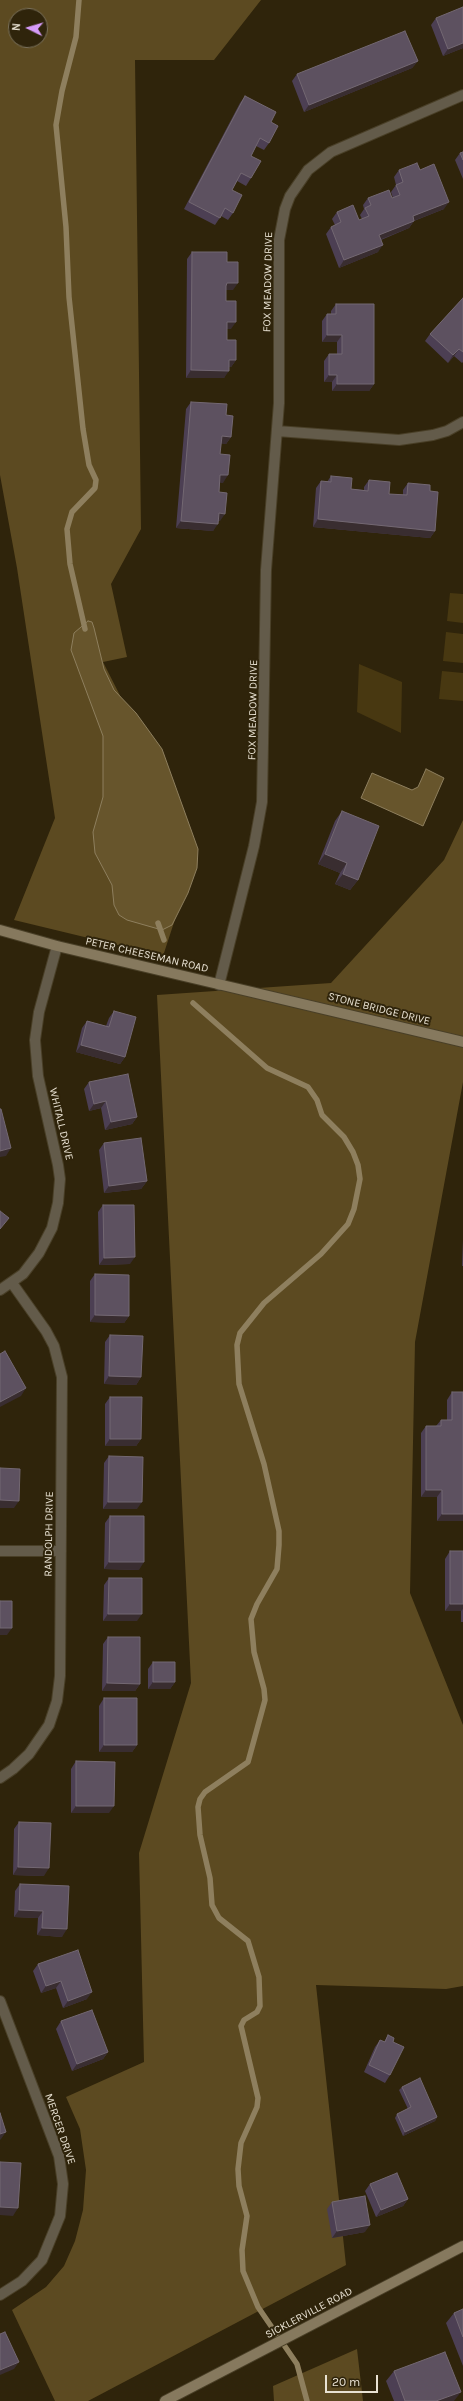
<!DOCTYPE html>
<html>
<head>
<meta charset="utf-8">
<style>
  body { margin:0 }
  #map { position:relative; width:463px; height:2401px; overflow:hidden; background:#2f240b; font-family:Karla,sans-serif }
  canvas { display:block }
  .north { position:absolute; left:8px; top:8px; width:40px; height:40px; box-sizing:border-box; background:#2f240b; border:1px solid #79705b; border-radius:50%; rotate:275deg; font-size:11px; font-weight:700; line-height:16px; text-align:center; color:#e9e2d3 }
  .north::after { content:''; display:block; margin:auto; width:14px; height:18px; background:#d69bf9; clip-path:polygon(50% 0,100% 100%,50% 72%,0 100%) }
  .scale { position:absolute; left:325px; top:2375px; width:53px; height:18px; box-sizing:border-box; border:2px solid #e9e2d3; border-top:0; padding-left:5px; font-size:12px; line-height:14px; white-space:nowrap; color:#e9e2d3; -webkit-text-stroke:3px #2f240b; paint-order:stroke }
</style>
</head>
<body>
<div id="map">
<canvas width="463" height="2401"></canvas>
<div class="north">N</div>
<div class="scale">20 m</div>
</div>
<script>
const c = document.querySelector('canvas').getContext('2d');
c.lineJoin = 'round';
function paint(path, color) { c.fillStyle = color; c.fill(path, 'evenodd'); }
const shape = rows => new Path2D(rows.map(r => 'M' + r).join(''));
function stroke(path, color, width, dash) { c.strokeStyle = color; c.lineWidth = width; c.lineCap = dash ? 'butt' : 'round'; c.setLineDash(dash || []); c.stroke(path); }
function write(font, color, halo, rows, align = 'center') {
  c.font = font + ' Karla,sans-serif'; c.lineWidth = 4; c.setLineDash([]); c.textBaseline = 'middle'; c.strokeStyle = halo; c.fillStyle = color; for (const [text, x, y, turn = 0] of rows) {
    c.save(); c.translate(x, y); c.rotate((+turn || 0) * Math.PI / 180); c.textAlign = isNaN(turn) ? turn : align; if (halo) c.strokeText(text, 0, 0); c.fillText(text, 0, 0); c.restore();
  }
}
const green = shape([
  [450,593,463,594,463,623,447,621],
  [446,632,463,634,463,663,443,661],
  [359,664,402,682,401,733,357,712],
  [442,671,463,673,463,701,439,699]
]);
const forest = shape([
  [0,0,261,0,214,60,135,60,141,529,111,584,127,657,103,662,198,849,163,956,14,920,55,818,17,568,0,475],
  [16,16,40,16,40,40,16,40],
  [463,820,463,1082,415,1342,410,1593,463,1725,463,1986,446,1989,316,1985,346,2265,88,2401,55,2401,12,2310,46,2287,64,2266,75,2241,83,2210,86,2170,80,2129,66,2097,144,2062,139,1853,191,1683,157,995,331,983,444,860],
  [357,2349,363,2401,274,2401,273,2386]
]);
const water = shape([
  [88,621,92,622,94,628,104,669,114,690,136,713,162,749,198,849,197,868,188,893,172,925,162,930,127,920,119,915,114,905,112,885,95,853,93,832,103,797,103,736,71,650,74,633,88,621],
  [426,769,444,778,423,826,361,798,372,773,412,790,418,787,426,769]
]);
const stream = shape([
  [79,0,76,37,62,91,56,125,66,227,69,297,83,429,89,465,96,480,95,488,72,512,67,529,70,564,85,629],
  [158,923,164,940],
  [193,1003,267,1068,308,1087,317,1100,322,1115,344,1137,353,1152,358,1165,360,1179,354,1209,348,1224,321,1254,264,1303,240,1333,237,1345,239,1384,264,1464,279,1531,279,1545,277,1569,257,1604,251,1619,254,1652,264,1689,265,1700,248,1762,205,1792,200,1799,198,1807,200,1835,210,1878,212,1905,219,1918,248,1941,259,1977,260,2006,257,2012,244,2020,241,2026,258,2098,257,2107,241,2143,238,2169,239,2186,247,2216,242,2250,243,2271,258,2307,297,2364,307,2401]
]);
const street = shape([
  [277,431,399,440,433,435,447,431,463,422],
  [219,985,254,846,262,802,266,570,279,403,279,240,285,209,290,196,308,170,331,152,463,95],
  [0,1290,23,1274,39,1253,52,1228,58,1203,60,1179,58,1165,38,1076,35,1040,39,1012,57,946],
  [0,1551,61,1551],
  [0,1778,13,1769,29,1754,49,1725,57,1701,60,1676,62,1377,54,1346,46,1331,12,1283],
  [0,2001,59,2156,63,2184,60,2216,42,2260,22,2281,0,2295]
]);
const secondary = shape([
  [0,930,57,946,463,1042],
  [165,2401,463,2246]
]);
const wall = shape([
  [436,18,463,48,443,56,431,25],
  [418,61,412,68,304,112,292,81,297,74],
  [245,96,271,122,269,143,264,150,256,146,251,156,251,178,246,186,237,181,232,190,233,213,228,220,221,216,215,225,184,209,240,103],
  [463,152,463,179,455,160,460,153],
  [399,170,420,170,444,209,414,221,409,228,381,240,378,252,339,268,326,234,331,227,335,225,332,219,337,212,359,220,362,219,360,215,364,209,363,205,368,198,393,198,391,192,396,185,394,177],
  [192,252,227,262,233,290,226,290,226,301,231,329,227,329,227,340,236,360,231,367,229,367,224,378,186,378,187,259],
  [463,298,463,362,462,363,454,356,448,363,425,341,430,334],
  [336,304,374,384,369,391,332,391,332,382,324,382,324,361,329,354,337,354,337,342,322,342,322,321,327,314,331,314,331,311],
  [191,402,226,415,231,437,226,444,221,443,220,454,223,483,220,482,219,492,220,521,218,521,213,531,176,528,186,409],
  [331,476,351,489,364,490,364,487,369,480,389,494,403,495,403,490,408,483,430,491,435,531,430,538,313,527,316,488,321,481,327,482],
  [342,811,358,880,350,890,335,884,340,873,318,864,335,821],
  [114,1011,125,1057,120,1064,76,1052,82,1028,87,1021,106,1026,109,1018],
  [89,1082,137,1117,132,1124,105,1130,101,1108,89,1111,84,1089],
  [104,1143,147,1181,141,1189,104,1193,99,1150],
  [103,1205,130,1264,99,1265,98,1212],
  [463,1239,463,1266,462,1266,463,1240],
  [95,1274,129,1316,124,1323,90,1322,90,1281],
  [110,1335,141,1377,136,1385,104,1384,105,1342],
  [452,1392,463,1392,463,1521,437,1521,437,1497,421,1497,421,1433,426,1426,436,1426,441,1420,447,1420,447,1400],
  [110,1397,141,1439,136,1446,105,1446,105,1404],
  [109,1456,137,1509,103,1509,104,1463],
  [110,1516,139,1570,104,1569,105,1523],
  [450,1551,463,1551,463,1622,461,1622,461,1611,445,1611,445,1559],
  [109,1578,137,1621,103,1621,104,1585],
  [108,1637,140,1684,135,1691,102,1691,103,1644],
  [153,1662,175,1682,170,1689,148,1689,148,1669],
  [104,1698,137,1745,132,1752,99,1752,99,1706],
  [76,1761,109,1813,71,1813,71,1769],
  [19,1822,44,1876,13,1875,14,1829],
  [20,1884,69,1886,62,1937,37,1935,38,1918,14,1917,15,1891],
  [38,1964,87,1999,63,2008,56,1988,41,1993,33,1971],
  [61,2021,108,2052,103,2059,72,2071,56,2029],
  [388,2035,393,2042,390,2075,385,2083,364,2072,375,2047,380,2040,384,2042],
  [402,2087,437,2117,435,2121,403,2136,395,2118,397,2114,408,2109,399,2090],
  [370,2184,408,2199,403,2206,376,2217,365,2191],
  [332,2202,365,2232,332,2238,327,2209],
  [463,2309,463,2366,446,2323,454,2313],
  [394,2371,454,2401,394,2401,386,2381]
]);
const shadedWall = shape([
  [463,43,463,48,443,56,448,49],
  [418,61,412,68,304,112,309,105],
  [449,202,444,209,408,223,413,216],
  [414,221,409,228,374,242,379,235],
  [383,245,378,252,339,268,344,260],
  [227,283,238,283,233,290,222,290],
  [227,322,236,322,231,329,222,329],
  [327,335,342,335,337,342,322,342],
  [459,349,454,356,448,363,453,355],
  [229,360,236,360,231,367,224,367],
  [191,370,229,371,224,378,186,378],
  [329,375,337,375,332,382,324,382],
  [337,384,374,384,369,391,332,391],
  [222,436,231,437,226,444,216,443],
  [220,475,228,475,223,483,215,482],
  [219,513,225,514,220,521,214,520],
  [318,519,435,531,430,538,313,527],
  [181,521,218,524,213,531,176,528],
  [325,854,347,863,340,873,318,864],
  [343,874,358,880,350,890,335,884],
  [81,1045,125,1057,120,1064,76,1052],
  [106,1101,101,1108,89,1111,94,1104],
  [137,1117,132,1124,105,1130,111,1122],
  [11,1148,6,1156,0,1157,0,1151],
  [147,1181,141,1189,104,1193,109,1186],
  [135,1257,130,1264,99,1265,104,1258],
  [95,1315,129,1316,124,1323,90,1322],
  [109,1376,141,1377,136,1385,104,1384],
  [26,1388,21,1396,0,1407,0,1402],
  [110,1439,141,1439,136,1446,105,1446],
  [426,1490,442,1490,437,1497,421,1497],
  [0,1500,19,1501,14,1508,0,1508],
  [108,1502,142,1502,137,1509,103,1509],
  [442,1514,463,1514,463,1521,437,1521],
  [109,1562,144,1562,139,1570,104,1569],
  [450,1604,463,1604,463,1609,461,1611,445,1611],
  [108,1614,142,1614,137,1621,103,1621],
  [0,1628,12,1628,7,1635,0,1635],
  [153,1682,175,1682,170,1689,148,1689],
  [107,1683,140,1684,135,1691,102,1691],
  [104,1745,137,1745,132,1752,99,1752],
  [76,1806,114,1806,109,1813,71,1813],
  [18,1867,49,1868,44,1876,13,1875],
  [19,1910,43,1911,38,1918,14,1917],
  [42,1928,67,1929,62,1937,37,1935],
  [61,1981,56,1988,41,1993,46,1986],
  [92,1992,87,1999,63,2008,68,2001],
  [108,2052,103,2059,72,2071,77,2064],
  [437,2117,435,2121,403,2136,405,2132],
  [6,2132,1,2139,0,2140,0,2134],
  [408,2199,403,2206,376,2217,381,2210],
  [0,2207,18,2208,13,2216,0,2215],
  [370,2225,365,2232,332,2238,337,2231],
  [19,2362,14,2369,0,2375,0,2370],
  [461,2392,454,2401,436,2401]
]);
const building = shape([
  [463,7,463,43,448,49,436,18,463,7],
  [405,31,418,61,309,105,297,74,405,31],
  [245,96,276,112,271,122,278,126,269,143,260,138,251,156,261,161,251,178,241,173,232,190,242,195,233,213,225,208,220,218,189,202,245,96],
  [463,152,463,160,460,153,463,152],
  [417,163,420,170,434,164,449,202,413,216,414,221,379,235,383,245,344,260,331,227,341,222,337,212,353,205,359,220,369,216,365,208,371,205,368,198,389,190,392,198,400,195,396,185,403,182,399,170,417,163],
  [192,252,227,252,227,262,238,262,238,283,227,283,226,286,226,301,236,301,236,322,227,322,227,340,236,340,236,360,229,360,229,371,191,370,192,252],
  [463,298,463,352,459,349,453,355,430,334,463,298],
  [336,304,374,304,374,384,337,384,337,375,329,375,329,354,342,354,342,335,327,335,327,314,336,314,336,304],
  [191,402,227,404,226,415,233,416,231,437,222,436,220,454,230,455,228,475,220,475,219,492,227,493,225,514,219,513,218,524,181,521,191,402],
  [331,476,352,478,351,489,368,491,369,480,390,482,389,494,407,495,408,483,430,485,430,491,438,492,435,531,318,519,321,481,331,482,331,476],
  [342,811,379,826,358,880,343,874,347,863,325,854,342,811],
  [114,1011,136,1017,125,1057,81,1045,87,1021,109,1027,114,1011],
  [128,1074,137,1117,111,1122,106,1101,94,1104,89,1082,128,1074],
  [0,1109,1,1109,11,1148,0,1151,0,1109],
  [141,1138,147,1181,109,1186,104,1143,141,1138],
  [103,1205,134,1205,135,1257,104,1258,103,1205],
  [0,1211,9,1218,0,1229,0,1211],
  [95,1274,129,1275,129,1316,95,1315,95,1274],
  [110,1335,143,1336,141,1377,109,1376,110,1335],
  [5,1351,26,1388,0,1402,0,1354,5,1351],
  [452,1392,463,1392,463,1514,442,1514,442,1490,426,1490,426,1426,441,1426,441,1420,452,1420,452,1392],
  [110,1397,142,1397,141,1439,110,1439,110,1397],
  [109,1456,143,1457,142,1502,108,1502,109,1456],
  [0,1468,20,1469,19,1501,0,1500,0,1468],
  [110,1516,144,1516,144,1562,109,1562,110,1516],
  [450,1551,463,1551,463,1604,450,1604,450,1551],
  [109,1578,142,1578,142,1614,108,1614,109,1578],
  [0,1601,12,1601,12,1628,0,1628,0,1601],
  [108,1637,140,1637,140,1684,107,1683,108,1637],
  [153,1662,175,1662,175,1682,153,1682,153,1662],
  [104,1698,137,1698,137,1745,104,1745,104,1698],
  [76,1761,115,1762,114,1806,76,1806,76,1761],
  [19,1822,51,1823,49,1868,18,1867,19,1822],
  [20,1884,69,1886,67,1929,42,1928,43,1911,19,1910,20,1884],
  [78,1950,92,1992,68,2001,61,1981,46,1986,38,1964,78,1950],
  [92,2010,108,2052,77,2064,61,2021,92,2010],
  [388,2035,394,2038,393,2042,404,2047,390,2075,369,2065,380,2040,385,2042,388,2035],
  [420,2078,437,2117,405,2132,397,2114,411,2107,402,2087,420,2078],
  [0,2113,6,2132,0,2134,0,2113],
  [0,2162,21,2163,18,2208,0,2207,0,2162],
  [397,2173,408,2199,381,2210,370,2184,397,2173],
  [365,2196,370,2225,337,2231,332,2202,365,2196],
  [463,2309,463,2337,454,2313,463,2309],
  [5,2332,19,2362,0,2370,0,2334,5,2332],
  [445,2352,461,2392,436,2401,405,2401,394,2371,445,2352]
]);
const streetNames = [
  ["FOX MEADOW DRIVE",268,282,-89],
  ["FOX MEADOW DRIVE",253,710,-89],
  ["PETER CHEESEMAN ROAD",147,955,13],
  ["STONE BRIDGE DRIVE",379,1009,14],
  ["WHITALL DRIVE",61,1124,77],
  ["RANDOLPH DRIVE",49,1534,-89],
  ["MERCER DRIVE",60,2129,71],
  ["SICKLERVILLE ROAD",309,2313,-28]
];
paint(green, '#483811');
paint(forest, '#5c4a21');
paint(water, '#67552c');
stroke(water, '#8e7f5e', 1);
stroke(stream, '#8e7f5e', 5.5);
stroke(street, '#493f27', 12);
stroke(secondary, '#493f27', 12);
stroke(street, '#635b4a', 10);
stroke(secondary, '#86795e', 10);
paint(wall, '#4c3f53');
paint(shadedWall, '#392d30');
paint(building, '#5d5160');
stroke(building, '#736872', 1);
write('11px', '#e9e2d3', '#2f240b', streetNames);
</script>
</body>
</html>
